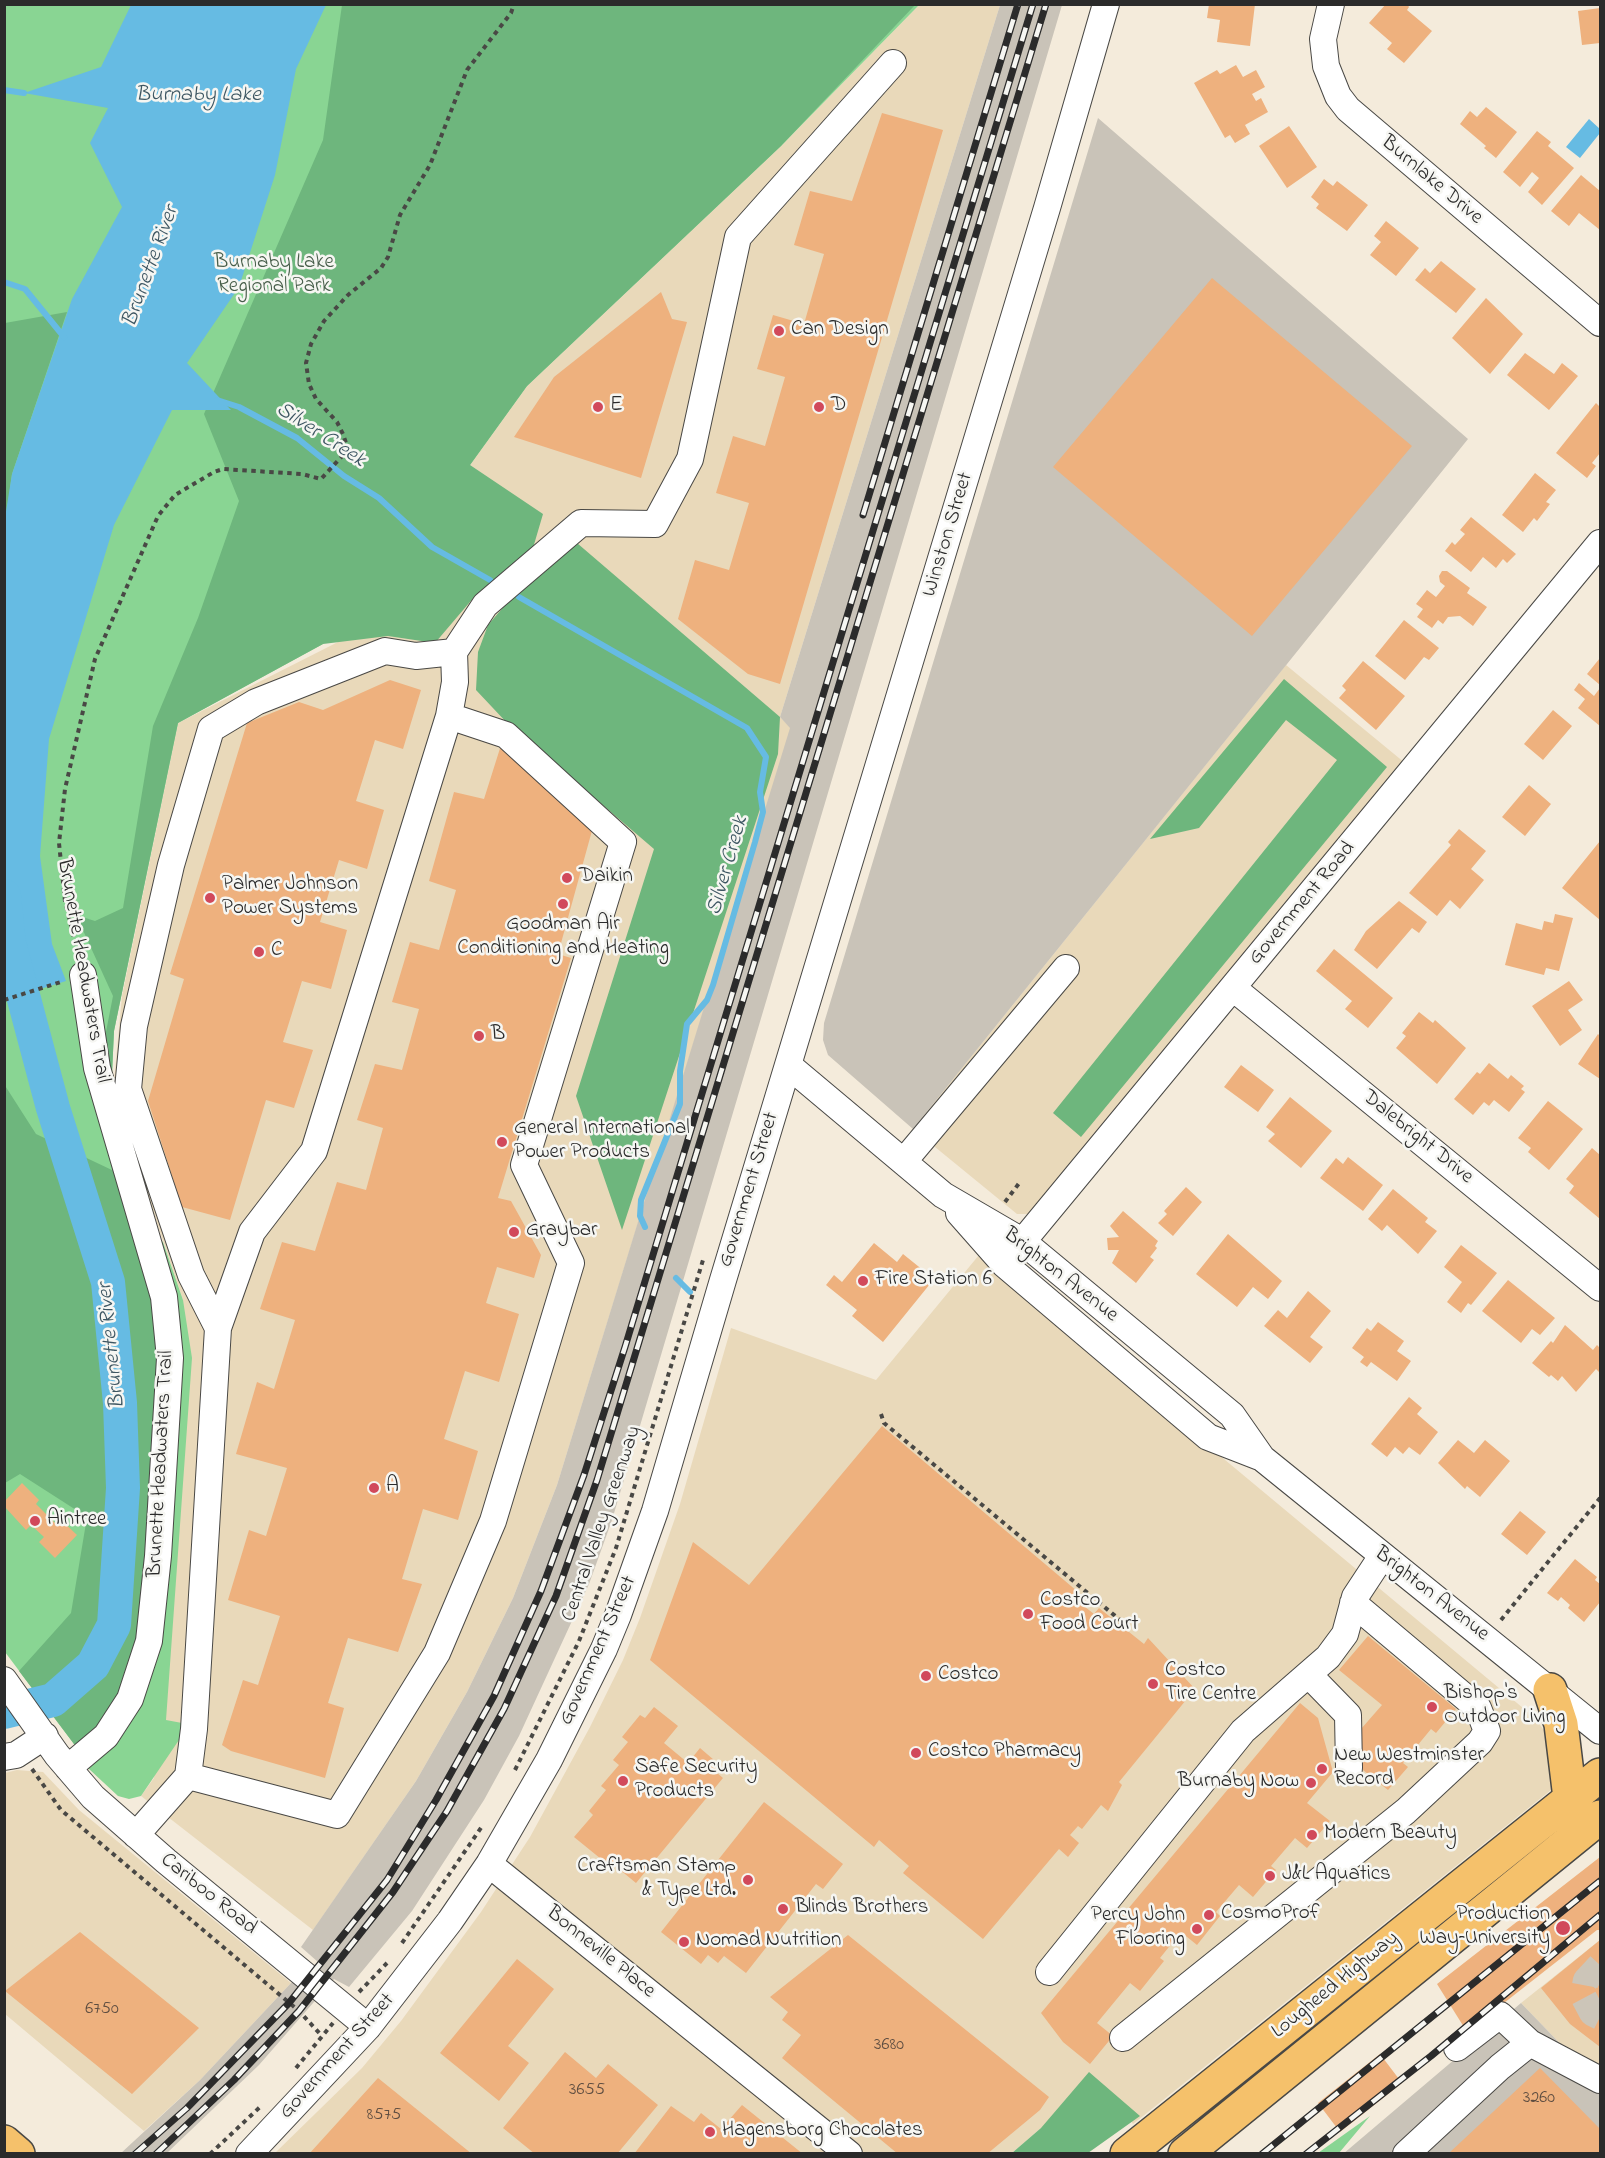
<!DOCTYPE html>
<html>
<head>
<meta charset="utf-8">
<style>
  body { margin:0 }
  #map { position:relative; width:1605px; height:2158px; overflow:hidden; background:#f4ebdb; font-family:"Indie Flower",sans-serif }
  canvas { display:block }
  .frame { position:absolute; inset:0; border:6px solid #2b2b2b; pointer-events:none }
</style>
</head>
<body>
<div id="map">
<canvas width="1605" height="2158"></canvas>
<div class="frame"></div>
</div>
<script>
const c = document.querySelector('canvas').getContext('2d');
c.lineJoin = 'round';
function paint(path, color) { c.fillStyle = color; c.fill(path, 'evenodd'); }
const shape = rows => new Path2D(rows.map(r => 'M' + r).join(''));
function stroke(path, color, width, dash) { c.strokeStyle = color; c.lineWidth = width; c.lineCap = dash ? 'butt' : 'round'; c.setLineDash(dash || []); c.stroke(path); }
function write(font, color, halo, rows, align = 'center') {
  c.font = font + ' "Indie Flower",sans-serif'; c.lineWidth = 5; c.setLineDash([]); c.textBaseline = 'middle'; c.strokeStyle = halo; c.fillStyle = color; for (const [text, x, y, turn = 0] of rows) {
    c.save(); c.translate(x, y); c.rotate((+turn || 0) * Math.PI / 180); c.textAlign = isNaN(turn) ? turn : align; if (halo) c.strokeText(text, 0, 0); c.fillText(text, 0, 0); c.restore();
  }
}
const built = shape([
  [919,5,1000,5,780,717,791,728,557,1485,513,1598,467,1692,416,1781,313,1930,141,1796,154,1778,183,1300,113,1092,122,996,178,723,415,603,470,465,527,386,781,146],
  [1286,665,1405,763,1033,1214,1017,1214,913,1129],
  [979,1255,1535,1718,1548,1736,1555,1782,1551,1790,1133,2124,1128,2116,1041,2128,1012,2153,274,2154,362,2068,401,2021,481,1912,530,1837,590,1727,623,1660,640,1618,680,1504,731,1328,876,1380],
  [17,1770,43,1772,79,1810,291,1983,200,2080,144,2131,5,2014,5,1773],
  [1600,1940,1600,2085,1521,2003]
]);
const industrial = shape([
  [1000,5,1062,5,612,1520,589,1584,519,1736,484,1800,412,1911,349,1987,334,1979,259,2065,167,2153,120,2154,200,2080,291,1983,318,1962,301,1947,416,1781,467,1692,513,1598,557,1485,790,728,780,717],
  [1098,118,1468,439,913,1129,828,1055,823,1040,824,1023],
  [1521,2003,1600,2085,1600,2153,1343,2154]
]);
const green = shape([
  [4,5,919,5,781,146,527,386,470,465,323,644,178,723,114,1031,111,1095,160,1240,163,1242,183,1300,192,1358,166,1720,182,1723,181,1737,141,1796,129,1799,118,1796,89,1769,74,1744,5,1652],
  [1370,2116,1339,2153,1318,2153]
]);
const forest = shape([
  [342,5,915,5,781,146,527,386,470,465,543,514,533,548,475,596,435,643,388,636,323,644,178,723,114,1031,111,1095,104,1042,113,996,76,915,95,921,123,908,153,726,198,618,239,501,204,414,323,140],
  [67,312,12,474,5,524,5,323],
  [577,543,780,717,778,754,622,1230,576,1096,654,849,508,724,476,690,478,652,488,625,512,597],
  [1284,679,1387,767,1081,1137,1053,1113,1337,760,1286,720,1199,828,1150,839],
  [4,1084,36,1134,114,1171,158,1313,159,1354,149,1524,137,1657,121,1701,80,1747,74,1744,19,1671,71,1613,87,1517,20,1474,5,1483],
  [1089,2072,1140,2116,1088,2153,1012,2153,1041,2128]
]);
const water = shape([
  [131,5,326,5,296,69,275,175,239,287,187,363,231,410,172,410,114,525,49,739,40,856,52,944,66,981,5,1000,4,524,12,474,72,299,122,207,90,143,108,108,24,93,101,67],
  [1589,119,1600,129,1600,133,1580,158,1566,147]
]);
const stream = shape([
  [4,90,24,93],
  [4,282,25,289,64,337],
  [217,400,239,407,297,438,344,476,379,498,432,547,490,580],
  [519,597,747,728,766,757,760,792,763,812,755,842,713,985,707,1000,687,1024,680,1071,680,1104,641,1200,640,1216,645,1227],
  [676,1278,690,1292]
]);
const river = shape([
  [4,896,9,943,53,1108,108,1282,120,1403,123,1488,114,1625,93,1665,53,1700,4,1712]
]);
const building = shape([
  [1209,4,1255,4,1250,46,1217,42,1220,20,1207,18],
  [1386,4,1407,4,1409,7,1407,10,1432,31,1404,63,1387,49,1392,43,1369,23],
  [1600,8,1600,43,1582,45,1578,11],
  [1236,65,1243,77,1256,70,1265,87,1252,94,1256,101,1261,98,1268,112,1245,125,1250,134,1235,143,1230,135,1225,138,1194,83,1217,70,1220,74],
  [1486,107,1517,132,1496,158,1484,148,1486,146,1460,124,1470,111,1477,117],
  [882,113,943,130,780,684,748,674,678,619,695,560,729,570,749,503,716,493,733,436,765,446,785,377,757,369,773,315,804,324,824,254,794,245,810,191,852,201],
  [1289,126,1317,167,1287,188,1259,146],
  [1537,131,1551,142,1548,146,1574,168,1542,205,1528,192,1539,178,1532,172,1520,187,1503,172],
  [1581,175,1600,191,1600,230,1579,213,1569,226,1551,211],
  [1324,179,1333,186,1337,181,1368,205,1347,231,1316,208,1319,204,1311,197],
  [1386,221,1419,248,1396,276,1370,255,1381,242,1374,236],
  [1441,261,1476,289,1456,313,1415,280,1425,268,1430,273],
  [1212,278,1412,446,1252,636,1053,467],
  [661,292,672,319,687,322,641,478,514,437,554,377],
  [1486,298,1523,334,1490,374,1452,338],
  [1525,353,1554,374,1562,363,1578,376,1549,410,1507,375],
  [1596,403,1600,407,1600,453,1592,463,1596,466,1587,478,1556,453],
  [1535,473,1556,490,1546,502,1550,504,1537,521,1534,518,1523,532,1502,515],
  [1471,517,1516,554,1507,563,1503,559,1496,568,1483,557,1471,572,1445,551,1452,542,1455,545,1465,534,1460,530],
  [1442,571,1447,571,1470,588,1467,593,1487,607,1473,626,1460,616,1448,617,1443,624,1438,620,1432,628,1417,617,1423,609,1416,604,1427,590,1436,597,1445,586,1440,582,1439,576],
  [1404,620,1439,648,1429,660,1424,657,1405,680,1375,656],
  [1600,658,1600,685,1587,674],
  [1363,661,1405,696,1376,730,1339,698,1346,690,1342,686],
  [390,680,421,690,403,749,375,740,356,801,384,810,367,869,339,860,320,922,347,930,331,989,302,981,283,1042,313,1050,294,1108,266,1100,230,1220,182,1207,148,1101,184,979,170,974,247,723,299,702,323,710],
  [1579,683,1594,696,1600,688,1600,726,1578,708,1585,699,1574,690],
  [1553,710,1572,726,1543,760,1524,744],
  [502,742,593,827,558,954,571,958,498,1198,511,1201,541,1255,534,1278,497,1267,486,1303,519,1314,499,1382,465,1371,444,1439,478,1451,458,1520,423,1509,402,1579,422,1584,398,1652,348,1638,328,1703,344,1708,325,1778,231,1751,222,1745,243,1680,258,1685,280,1616,228,1600,249,1530,266,1536,287,1468,236,1454,257,1382,274,1389,295,1320,260,1309,282,1242,315,1251,337,1182,366,1190,383,1128,357,1120,375,1064,402,1070,419,1009,392,1002,410,942,439,950,456,890,429,881,454,792,484,799],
  [1529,785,1551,804,1525,836,1502,817],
  [1459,829,1486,851,1471,869,1484,880,1460,909,1450,900,1437,916,1409,893,1451,845,1448,842],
  [1600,841,1600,920,1562,888],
  [1399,901,1427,922,1419,933,1412,928,1377,969,1354,950,1366,931],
  [1555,914,1573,918,1559,971,1546,968,1544,975,1505,965,1516,923,1542,930,1544,921,1553,923],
  [1334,949,1393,998,1368,1028,1345,1009,1352,1001,1316,971],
  [1569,981,1583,1000,1568,1010,1582,1030,1560,1046,1532,1006],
  [1419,1012,1433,1023,1435,1020,1466,1048,1437,1084,1396,1048,1406,1036,1402,1033],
  [1598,1034,1600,1036,1600,1079,1578,1064],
  [1489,1063,1508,1079,1511,1075,1524,1086,1521,1089,1525,1092,1509,1112,1494,1100,1489,1106,1484,1102,1473,1115,1454,1099,1477,1072,1480,1074],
  [1241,1065,1274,1090,1258,1112,1224,1087],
  [1290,1097,1332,1131,1301,1168,1268,1141,1275,1134,1266,1127],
  [1548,1101,1583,1129,1549,1170,1528,1152,1531,1148,1518,1138],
  [1592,1148,1600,1155,1600,1219,1569,1193,1574,1186,1566,1179],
  [1348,1157,1383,1185,1363,1211,1320,1178,1336,1158,1343,1164],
  [1186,1187,1202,1202,1173,1236,1158,1223,1167,1214,1164,1211],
  [1393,1189,1428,1218,1425,1222,1437,1231,1418,1254,1387,1225,1382,1231,1368,1219],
  [1123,1211,1158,1241,1155,1246,1157,1248,1150,1257,1154,1260,1136,1283,1112,1263,1119,1250,1108,1250,1107,1238,1119,1237,1110,1226],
  [1228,1234,1282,1281,1268,1299,1253,1287,1237,1307,1196,1274],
  [874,1243,897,1262,903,1254,934,1279,883,1342,852,1316,857,1310,826,1285,834,1275,842,1282],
  [1461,1245,1497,1273,1471,1305,1468,1303,1461,1313,1447,1302,1462,1282,1444,1267],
  [1508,1280,1555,1318,1540,1335,1532,1329,1521,1343,1482,1311],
  [1308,1291,1331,1311,1310,1337,1323,1347,1310,1363,1264,1326,1278,1310,1287,1318],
  [1378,1322,1404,1341,1397,1351,1411,1361,1397,1381,1371,1362,1367,1367,1360,1362,1364,1357,1352,1348,1367,1328,1371,1331],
  [1565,1325,1593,1350,1597,1345,1600,1348,1600,1373,1596,1369,1576,1392,1562,1376,1558,1381,1551,1375,1549,1377,1532,1363,1551,1341,1553,1343],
  [1409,1397,1422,1408,1417,1414,1438,1432,1420,1455,1409,1447,1403,1454,1395,1447,1387,1457,1371,1444],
  [882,1426,1084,1597,1080,1603,1094,1614,1099,1608,1144,1644,1148,1638,1195,1689,1119,1782,1122,1785,1108,1811,1101,1805,1082,1829,1078,1826,1070,1835,1079,1843,1068,1857,1059,1849,983,1939,903,1873,909,1866,879,1840,874,1847,650,1660,693,1542,749,1585],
  [1458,1440,1474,1453,1485,1440,1510,1461,1480,1497,1467,1486,1465,1489,1438,1463],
  [22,1483,39,1500,36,1504,55,1523,60,1519,77,1535,55,1558,39,1542,44,1537,31,1525,26,1530,4,1506,4,1502],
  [1520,1511,1546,1532,1527,1555,1501,1534],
  [1575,1559,1597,1577,1595,1580,1600,1584,1600,1602,1584,1622,1568,1608,1570,1605,1561,1597,1558,1601,1547,1593],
  [1368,1636,1456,1709,1436,1733,1431,1729,1403,1763,1408,1767,1388,1790,1363,1770,1354,1737,1382,1705,1339,1670],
  [1300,1703,1318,1718,1333,1772,1307,1803,1330,1821,1307,1848,1295,1838,1271,1866,1276,1870,1253,1897,1239,1885,1216,1912,1220,1916,1197,1945,1181,1932,1160,1958,1164,1961,1140,1991,1130,1983,1097,2023,1113,2036,1090,2064,1063,2042,1041,2013],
  [654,1707,678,1726,664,1743,688,1763,700,1748,721,1766,716,1772,723,1778,636,1883,608,1860,606,1863,574,1837,593,1815,589,1811,606,1790,601,1786,619,1765,613,1760,628,1742,622,1737,640,1715,645,1718],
  [764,1802,843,1864,823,1889,816,1884,746,1973,724,1956,718,1963,708,1955,701,1964,661,1932],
  [1600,1857,1600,1930,1597,1930,1467,2032,1437,1984],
  [80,1932,199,2028,132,2094,5,1991],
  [848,1935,1049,2097,1040,2110,987,2154,898,2154,782,2058,801,2035,782,2020,788,2012,770,1997],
  [1600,1940,1600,2047,1570,2024,1541,1988],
  [517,1959,554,1989,508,2046,529,2063,499,2101,440,2053],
  [565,2052,596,2078,608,2064,658,2105,617,2154,535,2154,503,2128],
  [1380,2054,1402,2083,1340,2132,1318,2103],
  [1540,2068,1600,2129,1600,2154,1448,2154],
  [378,2078,472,2154,309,2154],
  [742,2105,803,2154,634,2154,671,2106,694,2122,701,2113,721,2129]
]);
const minorTunnel = shape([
  [1600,1965,1586,1980,1583,1996,1592,2013,1600,2017]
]);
const path = shape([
  [836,4,872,4],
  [78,954,65,901,59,843,65,789,95,659,158,516,175,495,214,472,223,469,302,474,321,479,345,453,347,446,343,434,337,422,316,399,309,384,306,363,311,344,324,321,348,295,381,268,388,257,400,215,430,165,467,70,511,13,514,4],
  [4,1000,64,981],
  [1005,1202,1020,1182],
  [881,1414,884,1423,1132,1630],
  [1501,1620,1600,1498],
  [32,1769,61,1810,299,2011,322,2036],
  [515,1770,579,1641,616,1548,703,1260],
  [402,1943,483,1825],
  [359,1992,387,1963],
  [296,2068,333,2023],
  [210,2154,260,2107]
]);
const minor = shape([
  [1331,4,1323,39,1326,66,1338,96,1348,109,1600,323],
  [1233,988,1600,1288],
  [788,1065,943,1195,1022,1241,1232,1415,1262,1458,1600,1731],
  [904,1161,1066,968],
  [959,1213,1004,1264,1208,1437,1262,1458],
  [1004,1264,1600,543],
  [218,1328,191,1275,128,1089,134,1026,171,865,211,729,256,702,385,651,416,656,454,652],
  [1309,1675,1348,1715,1349,1768],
  [4,1680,57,1755,93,1797,166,1861,368,2027],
  [4,1757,16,1755,45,1736],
  [68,1768,106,1736,130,1699,149,1641,158,1556,170,1358,164,1297,97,1068,83,975],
  [188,1776,337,1815,437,1653,493,1521,571,1263,524,1165,623,842,506,735,449,716],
  [136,1835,188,1776,194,1729,218,1328,252,1232,314,1151,449,716,455,682,454,652,485,605,581,523,655,524,690,459,738,237,893,63],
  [489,1864,849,2154],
  [1049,1972,1243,1731,1328,1657,1345,1634,1355,1597,1382,1556],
  [1123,2038,1406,1811,1480,1742,1487,1731,1478,1708,1353,1603],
  [1457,2048,1500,2015,1530,2043,1600,2080],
  [249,2154,368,2027,450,1921,489,1864,549,1760,604,1649,618,1615,655,1511,723,1280,1047,208,1106,4],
  [1406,2154,1500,2067,1530,2043]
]);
const major = shape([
  [1550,1690,1561,1724,1570,1798],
  [4,2142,18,2154],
  [1127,2154,1600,1775],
  [1185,2154,1600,1817]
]);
const rail = shape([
  [863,515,1018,4],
  [135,2154,187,2108,289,2003,387,1880,436,1800,494,1696,541,1591,584,1475,625,1347,1033,4],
  [156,2154,234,2080,299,2011,393,1892,447,1811,504,1709,556,1596,597,1480,1046,4],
  [1262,2154,1600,1881],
  [1306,2154,1431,2056,1600,1915]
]);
const markers = [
  [779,331,6,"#d1495b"],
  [598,407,6,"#d1495b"],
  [819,407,6,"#d1495b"],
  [567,878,6,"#d1495b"],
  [210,898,6,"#d1495b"],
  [563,904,6,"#d1495b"],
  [259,952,6,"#d1495b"],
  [479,1036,6,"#d1495b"],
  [502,1142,6,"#d1495b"],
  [514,1232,6,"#d1495b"],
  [863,1281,6,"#d1495b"],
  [374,1488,6,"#d1495b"],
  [35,1521,6,"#d1495b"],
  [1028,1614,6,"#d1495b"],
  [926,1676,6,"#d1495b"],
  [1153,1684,6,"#d1495b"],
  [1432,1707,6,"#d1495b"],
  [916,1753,6,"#d1495b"],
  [1322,1769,6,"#d1495b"],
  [623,1781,6,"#d1495b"],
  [1311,1783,6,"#d1495b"],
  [1312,1835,6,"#d1495b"],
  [1270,1876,6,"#d1495b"],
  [748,1880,6,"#d1495b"],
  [783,1909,6,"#d1495b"],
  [1209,1915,6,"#d1495b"],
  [1563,1928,8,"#d1495b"],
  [1197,1929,6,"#d1495b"],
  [684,1942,6,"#d1495b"],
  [710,2132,6,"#d1495b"]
];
const numberNames = [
  ["6750",102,2010],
  ["3680",889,2046],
  ["3655",587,2091],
  ["3260",1539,2099],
  ["8575",384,2116]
];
const streetNames = [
  ["Burnlake Drive",1431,181,40],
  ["Winston Street",949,535,-73],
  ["Government Road",1303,904,-50],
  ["Brunette Headwaters Trail",82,971,80],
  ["Dalebright Drive",1417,1138,39],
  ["Government Street",750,1190,-73],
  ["Brighton Avenue",1060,1276,38],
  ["Brunette Headwaters Trail",162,1464,-87],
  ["Central Valley Greenway",603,1524,-71],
  ["Brighton Avenue",1431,1595,38],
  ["Government Street",599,1651,-66],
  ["Cariboo Road",208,1895,39],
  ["Bonneville Place",600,1953,39],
  ["Lougheed Highway",1336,1986,-39],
  ["Government Street",338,2057,-48]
];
const parkNames = [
  ["Burnaby Lake",274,264],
  ["Regional Park",274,288]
];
const poiNames = [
  ["Can Design",791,331],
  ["E",610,407],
  ["D",831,407],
  ["Daikin",579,878],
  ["Palmer Johnson",222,886],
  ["Power Systems",222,910],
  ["Goodman Air",563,926,"center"],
  ["Conditioning and Heating",563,950,"center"],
  ["C",271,952],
  ["B",491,1036],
  ["General International",514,1130],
  ["Power Products",514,1154],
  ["Graybar",526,1232],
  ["Fire Station 6",875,1281],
  ["A",386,1488],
  ["Aintree",47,1521],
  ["Costco",1040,1602],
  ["Food Court",1040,1626],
  ["Costco",1165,1672],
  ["Tire Centre",1165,1696],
  ["Costco",938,1676],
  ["Bishop's",1444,1695],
  ["Outdoor Living",1444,1719],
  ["Costco Pharmacy",928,1753],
  ["New Westminster",1334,1757],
  ["Record",1334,1781],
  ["Safe Security",635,1769],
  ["Products",635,1793],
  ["Burnaby Now",1299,1783,"right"],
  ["Modern Beauty",1324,1835],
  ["Craftsman Stamp",736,1868,"right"],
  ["& Type Ltd.",736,1892,"right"],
  ["J&L Aquatics",1282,1876],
  ["Blinds Brothers",795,1909],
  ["CosmoProf",1221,1915],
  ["Production",1550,1916,"right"],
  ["Way–University",1550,1940,"right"],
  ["Percy John",1185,1917,"right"],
  ["Flooring",1185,1941,"right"],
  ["Nomad Nutrition",696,1942],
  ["Hagensborg Chocolates",722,2132]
];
const waterNames = [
  ["Burnaby Lake",198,96],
  ["Brunette River",152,267,-70],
  ["Silver Creek",320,436,33],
  ["Silver Creek",729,866,-74],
  ["Brunette River",113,1346,-96]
];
paint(built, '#e9d9ba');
paint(industrial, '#c9c3b8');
paint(green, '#89d593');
paint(forest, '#6eb67d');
paint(water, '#66bbe3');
stroke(stream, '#66bbe3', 6);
stroke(river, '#66bbe3', 34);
paint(building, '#eeb17e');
stroke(minorTunnel, '#ccc5b8', 26, [26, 13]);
stroke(minor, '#494845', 28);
stroke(major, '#494845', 36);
stroke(path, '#494845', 4, [4.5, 4.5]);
stroke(minor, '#fff', 26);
stroke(major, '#f5c16b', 33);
stroke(rail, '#2b2b2b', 7);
stroke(rail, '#f6f6f2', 4.5, [14]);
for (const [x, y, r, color] of markers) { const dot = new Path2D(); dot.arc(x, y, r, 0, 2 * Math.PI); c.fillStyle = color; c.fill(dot); stroke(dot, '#f6f6f2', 2); }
write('18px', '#5c4c40', null, numberNames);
write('21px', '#2b2b2b', '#f6f6f2', streetNames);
write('21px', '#475e4a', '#f6f6f2', parkNames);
write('21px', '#2b2b2b', '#f6f6f2', poiNames, 'left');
write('italic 22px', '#3d5662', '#f6f6f2', waterNames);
</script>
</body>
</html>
